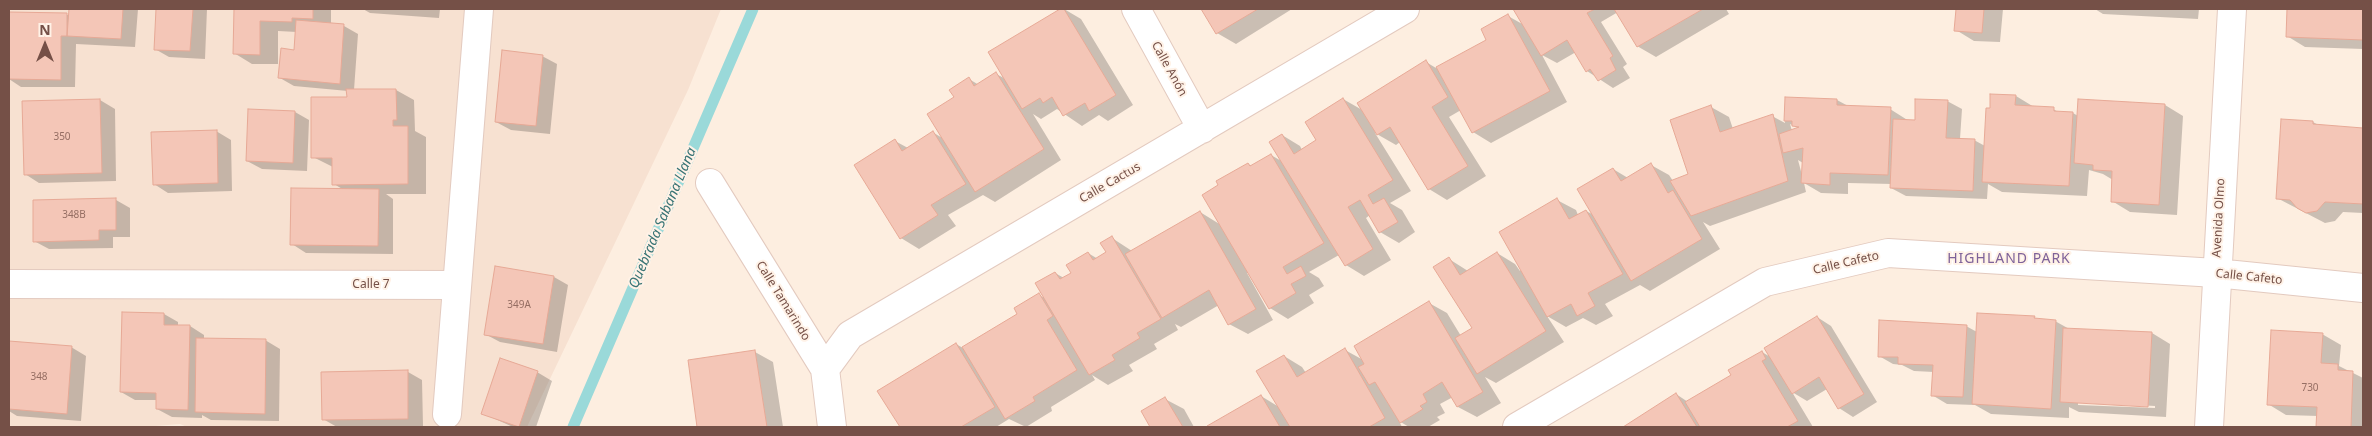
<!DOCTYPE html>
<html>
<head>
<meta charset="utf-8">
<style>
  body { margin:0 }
  #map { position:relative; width:2372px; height:436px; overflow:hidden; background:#fdeee0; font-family:"Noto Sans",sans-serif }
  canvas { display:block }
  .frame { position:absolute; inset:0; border:10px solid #755047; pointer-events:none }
  .north { position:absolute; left:20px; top:20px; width:50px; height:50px; -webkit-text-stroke:4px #fff2e7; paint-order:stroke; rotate:0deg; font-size:14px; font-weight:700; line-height:20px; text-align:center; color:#755047 }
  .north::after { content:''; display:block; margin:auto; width:18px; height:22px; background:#755047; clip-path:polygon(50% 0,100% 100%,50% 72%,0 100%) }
</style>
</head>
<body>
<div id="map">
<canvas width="2372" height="436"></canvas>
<div class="frame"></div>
<div class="north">N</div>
</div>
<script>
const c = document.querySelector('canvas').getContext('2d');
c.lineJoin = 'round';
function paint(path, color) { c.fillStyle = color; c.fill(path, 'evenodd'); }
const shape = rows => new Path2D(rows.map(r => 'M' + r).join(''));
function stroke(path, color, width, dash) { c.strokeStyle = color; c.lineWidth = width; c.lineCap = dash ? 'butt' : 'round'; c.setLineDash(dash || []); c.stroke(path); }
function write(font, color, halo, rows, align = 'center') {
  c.font = font + ' "Noto Sans",sans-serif'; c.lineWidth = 4; c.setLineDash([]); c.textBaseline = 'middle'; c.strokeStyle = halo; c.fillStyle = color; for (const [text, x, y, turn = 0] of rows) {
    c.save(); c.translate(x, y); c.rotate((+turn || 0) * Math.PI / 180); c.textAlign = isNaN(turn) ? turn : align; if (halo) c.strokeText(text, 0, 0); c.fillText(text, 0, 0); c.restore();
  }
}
const residential = shape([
  [9,9,721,9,688,90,527,427,187,427,180,424,143,427,9,427]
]);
const shadow = shape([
  [70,9,138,9,135,47,76,44,75,87,21,87,9,79,9,13,70,15],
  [157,9,207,9,205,59,169,57,155,49],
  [235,9,331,9,331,25,344,26,358,34,354,90,396,90,414,100,415,131,426,137,426,194,386,194,393,199,393,254,306,253,292,244,344,190,334,184,333,167,313,157,348,98,348,91,294,86,280,78,295,51,297,32,278,31,278,64,252,64,234,53],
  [363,9,440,9,439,18,370,13],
  [1064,9,1081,19,1133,105,1108,121,1099,115,1082,126,1057,109,1041,119,1033,114,1061,160,995,202,983,195,948,215,956,226,919,249,901,238,895,141,908,148,934,133,944,139,956,97,969,79,979,85,996,74,1006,79,990,53],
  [1203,9,1292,9,1236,44,1217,33],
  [1517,9,1726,9,1729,14,1656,57,1637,46,1618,12,1601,22,1627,64,1623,67,1630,78,1613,88,1587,71,1576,52,1557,63,1542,55,1567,102,1491,143,1473,132,1461,110,1449,117,1486,176,1447,200,1429,189,1400,142,1396,145,1375,133,1411,191,1390,203,1402,210,1415,232,1399,243,1380,232,1370,215,1366,218,1391,260,1364,276,1346,265,1339,255,1309,272,1319,278,1324,286,1309,295,1314,303,1288,319,1270,308,1249,272,1247,273,1273,320,1248,334,1229,324,1219,305,1181,327,1175,324,1178,330,1154,344,1157,349,1129,365,1133,371,1108,385,1092,375,1095,380,1051,407,1052,411,1026,427,1009,419,996,427,901,427,879,391,956,344,963,348,1018,314,1039,295,1046,299,1055,273,1064,278,1072,274,1088,253,1098,259,1108,253,1112,238,1132,251,1200,212,1221,225,1248,164,1252,166,1271,155,1283,162,1282,135,1300,146,1302,150,1318,140,1343,99,1364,111,1426,62,1436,68,1488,40,1508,16,1524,25,1515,10],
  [1957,9,2003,9,2000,42,1974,41,1956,30],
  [2095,9,2199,9,2198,19,2103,14],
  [2288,9,2363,9,2363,49,2305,47,2287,36],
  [542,56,557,64,550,134,511,130,496,122],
  [2016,96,2034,107,2053,109,2060,113,2073,113,2078,116,2165,105,2183,116,2177,215,2130,212,2112,201,2113,180,2103,174,2089,170,2087,196,2002,192,1988,184,1987,199,1906,196,1891,188,1892,184,1848,183,1848,194,1821,193,1804,183,1806,192,1710,226,1703,222,1720,249,1650,291,1640,285,1605,304,1613,316,1596,325,1583,318,1566,327,1547,316,1564,342,1496,383,1485,377,1501,403,1477,417,1458,407,1453,397,1440,404,1445,413,1437,417,1440,420,1428,427,1409,427,1399,421,1402,427,1209,427,1261,396,1279,407,1284,356,1302,367,1306,373,1345,350,1365,361,1429,303,1447,313,1461,336,1473,329,1449,259,1468,271,1497,253,1515,264,1520,271,1557,200,1576,210,1578,215,1586,211,1594,215,1613,169,1628,178,1651,165,1669,175,1673,181,1690,175,1711,107,1729,117,1733,129,1772,116,1785,123,1786,99,1837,100,1850,107,1890,109,1909,121,1916,121,1947,101,1962,109,1960,139,1974,140,1985,146,1991,109],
  [1790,124,1798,128,1792,131],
  [1798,160,1803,163,1802,175],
  [100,100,115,109,116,181,39,183,25,174],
  [295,112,309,120,307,171,262,169,247,161],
  [2313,122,2320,126,2363,129,2363,213,2343,212,2335,221,2325,223,2277,198],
  [216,131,231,140,232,191,168,193,154,184],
  [116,200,130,208,130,237,113,237,113,248,49,249,34,241],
  [554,277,568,285,557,352,500,342,485,334],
  [164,314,178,322,178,326,190,326,204,335,204,340,265,340,280,349,279,421,211,420,202,415,202,418,172,417,157,409,157,400,135,400,121,392],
  [1817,317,1831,326,1877,402,1853,417,1839,408,1827,389,1807,401,1792,392,1813,427,1625,427,1676,394,1688,402,1733,375,1762,352,1772,358],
  [2034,317,2039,320,2055,321,2071,330,2152,333,2170,344,2166,417,2079,412,2069,407,2069,418,1991,414,1975,405,1947,404,1932,395,1934,372,1914,371,1902,365,1893,364,1879,356,1966,326,1977,332],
  [2078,402,2155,406,2155,408,2078,405],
  [2322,334,2341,345,2339,366,2363,378,2363,427,2317,427,2318,416,2286,415,2268,404],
  [9,342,71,347,86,356,81,421,17,416,9,411],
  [755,352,773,362,783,427,699,427,689,361],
  [408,372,422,380,423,426,337,427,323,419],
  [537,372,552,381,536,427,513,427,482,413],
  [1165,399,1184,409,1194,427,1152,427,1143,412]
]);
const stream = shape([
  [573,427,753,9]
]);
const building = shape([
  [69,9,123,9,121,39,67,36,69,9],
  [156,9,193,9,190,51,154,50,156,9],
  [234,9,313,9,313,19,292,18,292,22,260,21,260,55,233,54,234,9],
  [1060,9,1064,9,1116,95,1089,111,1085,103,1063,116,1052,97,1043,103,1040,98,1022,109,988,52,1060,9],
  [1201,9,1258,9,1216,34,1201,9],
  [1513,9,1595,9,1587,13,1613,56,1610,58,1616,70,1598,81,1590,69,1586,72,1567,40,1541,56,1513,9],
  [1614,9,1703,9,1637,47,1614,9],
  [1956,9,1984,9,1982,33,1954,31,1956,9],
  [2287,9,2363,9,2363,40,2286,37,2287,9],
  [9,12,67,13,67,36,61,36,61,80,9,79,9,12],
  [1508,14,1550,91,1472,133,1436,67,1486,40,1481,29,1508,14],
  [296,20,344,24,340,84,278,78,281,48,294,50,296,20],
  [502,50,543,55,536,126,495,122,502,50],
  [1426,60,1448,97,1432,107,1468,166,1428,190,1390,127,1377,135,1357,103,1426,60],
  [996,72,1044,149,975,192,927,114,954,97,949,90,969,77,974,86,996,72],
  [346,89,396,89,397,120,393,120,393,126,408,126,408,184,332,185,332,158,311,158,311,97,347,97,346,89],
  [1990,94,2016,95,2015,105,2054,107,2054,111,2073,112,2069,186,1982,182,1986,108,1990,108,1990,94],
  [1785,97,1837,99,1837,105,1891,107,1888,175,1830,173,1830,185,1801,183,1803,148,1783,153,1779,134,1799,127,1792,126,1792,121,1784,121,1785,97],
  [1343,98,1393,180,1368,195,1373,204,1384,198,1398,222,1379,233,1360,200,1348,207,1373,249,1345,266,1269,142,1282,134,1294,154,1316,140,1305,122,1343,98],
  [100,99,102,173,24,175,22,101,100,99],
  [1915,99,1948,100,1946,138,1975,139,1973,191,1890,188,1893,119,1915,120,1915,99],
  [2078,99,2165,104,2159,205,2111,202,2112,171,2093,170,2093,165,2074,163,2078,99],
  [1711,105,1720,132,1773,114,1788,181,1691,216,1670,181,1688,174,1670,120,1711,105],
  [248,109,295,111,293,163,246,161,248,109],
  [2281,119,2313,121,2313,124,2363,128,2363,204,2325,202,2317,211,2306,213,2297,208,2290,200,2276,199,2281,119],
  [217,130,218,183,153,185,151,132,217,130],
  [933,131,966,184,931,205,938,215,900,239,854,165,895,139,902,151,933,131],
  [1271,154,1324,243,1283,267,1287,274,1301,266,1306,276,1291,284,1296,293,1269,309,1202,195,1218,185,1216,181,1248,163,1250,166,1271,154],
  [1651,163,1668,193,1673,190,1702,239,1631,281,1577,189,1613,168,1621,181,1651,163],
  [291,188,379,189,378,246,290,245,291,188],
  [116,198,116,230,99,230,99,240,33,242,33,200,116,198],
  [1557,198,1569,219,1586,210,1623,274,1588,293,1595,306,1577,316,1571,304,1547,317,1499,232,1557,198],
  [1200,211,1256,309,1228,325,1209,290,1162,318,1125,254,1200,211],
  [1112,236,1161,319,1137,333,1140,338,1112,355,1115,360,1089,375,1035,283,1055,272,1060,279,1071,273,1066,265,1088,252,1093,260,1106,252,1100,243,1112,236],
  [1497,252,1546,331,1477,374,1455,338,1472,328,1433,267,1449,257,1460,275,1497,252],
  [495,266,554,276,543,344,484,335,495,266],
  [1039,293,1053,316,1047,320,1077,370,1033,397,1035,401,1005,419,962,347,1017,314,1014,308,1039,293],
  [1429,301,1483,392,1457,407,1442,382,1423,394,1427,402,1420,406,1423,409,1400,423,1375,382,1369,385,1358,367,1364,364,1354,346,1429,301],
  [122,312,164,313,164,325,190,325,188,410,156,409,156,393,120,392,122,312],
  [1977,313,2035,316,2034,318,2056,320,2051,409,1972,404,1977,313],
  [1817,316,1864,394,1838,409,1819,377,1792,394,1764,348,1817,316],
  [1879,320,1967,325,1963,397,1931,396,1933,365,1898,364,1898,357,1878,357,1879,320],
  [2063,328,2152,332,2148,407,2060,402,2063,328],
  [2271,330,2323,333,2321,363,2338,364,2338,370,2353,371,2351,427,2316,427,2317,407,2267,405,2271,330],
  [196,338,266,339,265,414,195,412,196,338],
  [9,341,72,346,67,414,9,409,9,341],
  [956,343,995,407,961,427,900,427,877,391,956,343],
  [1345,348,1385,418,1369,427,1290,427,1256,371,1284,355,1297,377,1345,348],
  [755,350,767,427,697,427,688,360,755,350],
  [1762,351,1766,359,1762,361,1798,421,1787,427,1700,427,1685,402,1731,375,1728,370,1762,351],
  [500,358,538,371,519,427,481,414,500,358],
  [408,370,408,419,322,420,321,372,408,370],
  [1676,393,1697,427,1623,427,1676,393],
  [1261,395,1280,427,1207,427,1207,426,1261,395],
  [1165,397,1183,427,1150,427,1141,411,1165,397]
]);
const minor = shape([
  [1136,9,1202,129],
  [710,183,825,369,832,427],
  [9,284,457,285],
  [825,369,850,335,1405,9],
  [447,414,479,9],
  [1517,427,1765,282,1888,253,2216,273,2363,288],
  [2209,427,2232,9]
]);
const numberNames = [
  ["350",62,137],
  ["348B",74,215],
  ["349A",519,305],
  ["348",39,377],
  ["730",2310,388]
];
const streetNames = [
  ["Calle Anón",1169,69,61],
  ["Calle Cactus",1110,183,-30],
  ["Avenida Olmo",2219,218,-87],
  ["Calle Cafeto",1846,263,-13],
  ["Calle Cafeto",2249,277,6],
  ["Calle 7",371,285],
  ["Calle Tamarindo",783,301,58]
];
const waterNames = [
  ["Quebrada Sabana Llana",663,218,-67]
];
const neighbourhoodNames = [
  ["HIGHLAND PARK",2009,259]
];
paint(residential, '#f7e1d1');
paint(shadow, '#0003');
stroke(stream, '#9ad9d9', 11);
paint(building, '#f4c6b7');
stroke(building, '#e7a996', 1);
stroke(minor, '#e3cabf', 30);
stroke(minor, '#fff', 28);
write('10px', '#956e63', null, numberNames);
write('12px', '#755047', '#fff2e7', streetNames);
write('italic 14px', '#377374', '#fff2e7', waterNames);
c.letterSpacing = '1px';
write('14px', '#7e6299', '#fff2e7', neighbourhoodNames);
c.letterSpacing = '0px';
</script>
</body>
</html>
